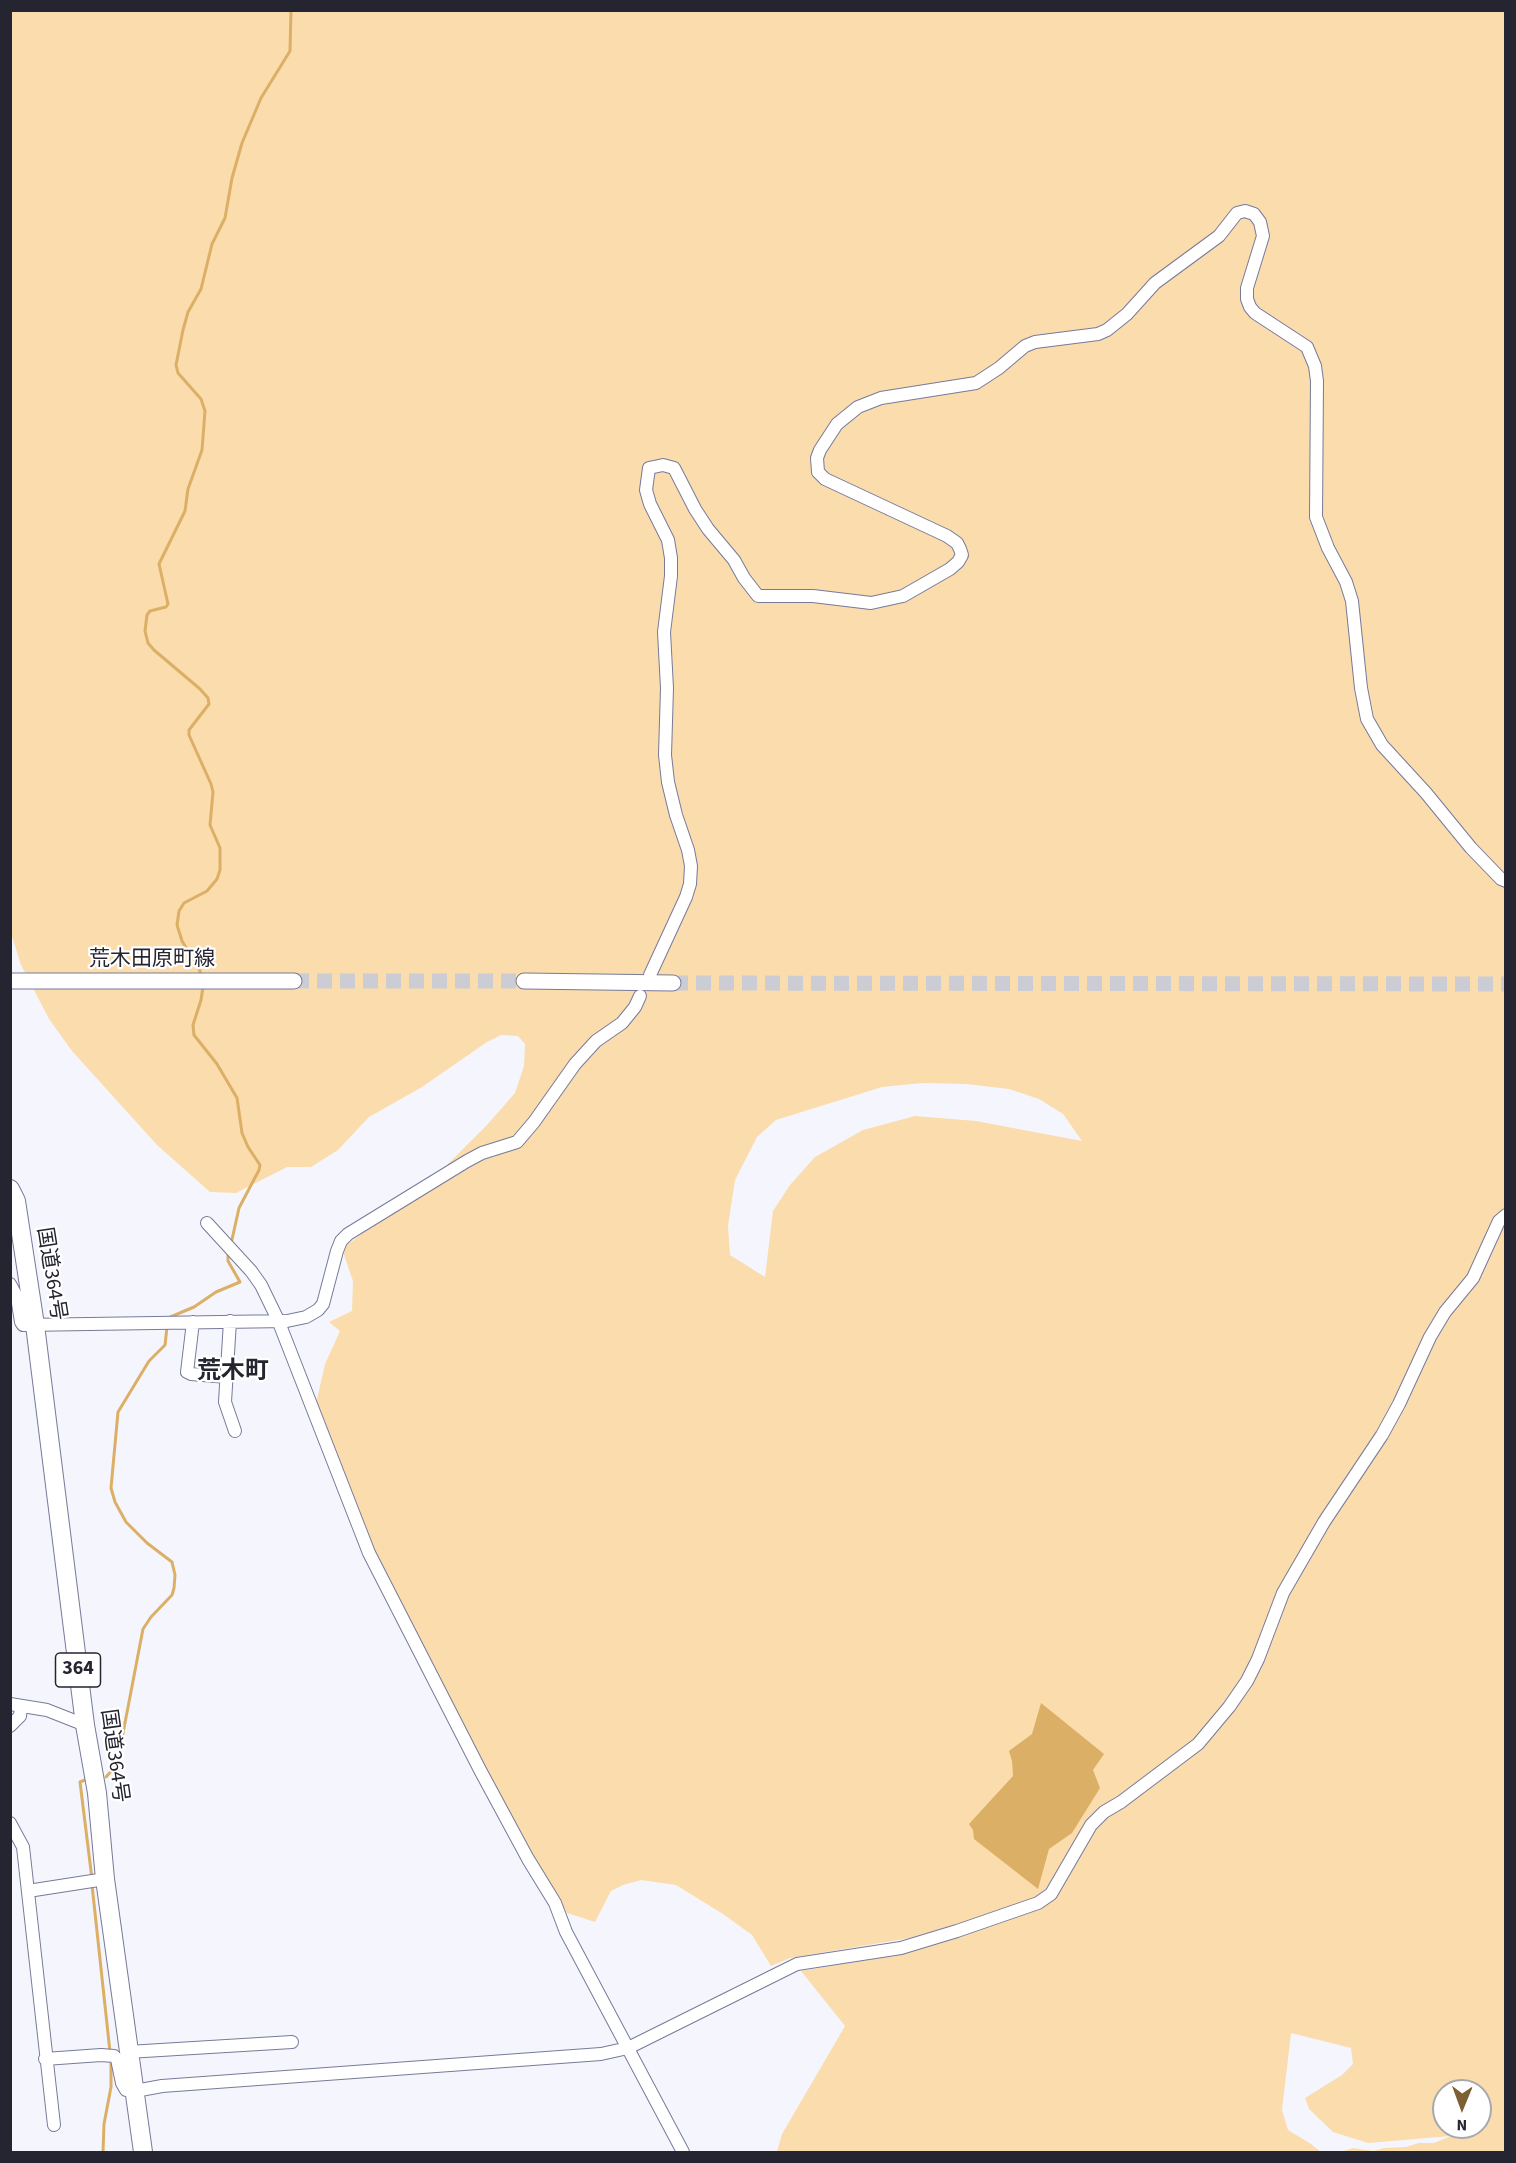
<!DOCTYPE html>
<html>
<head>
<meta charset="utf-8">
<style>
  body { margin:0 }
  #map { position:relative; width:1516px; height:2163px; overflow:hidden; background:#f5f6fd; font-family:"Source Sans 3",sans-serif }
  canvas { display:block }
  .frame { position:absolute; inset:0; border:12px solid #242531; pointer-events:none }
  .north { position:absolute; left:1432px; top:2079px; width:60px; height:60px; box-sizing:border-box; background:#fff; border:2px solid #a7a8ad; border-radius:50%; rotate:181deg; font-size:16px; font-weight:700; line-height:24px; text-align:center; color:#242531 }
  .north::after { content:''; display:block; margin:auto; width:21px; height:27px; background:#7c5f32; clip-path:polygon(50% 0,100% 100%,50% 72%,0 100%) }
</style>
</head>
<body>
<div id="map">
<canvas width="1516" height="2163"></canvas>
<div class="frame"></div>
<div class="north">N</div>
</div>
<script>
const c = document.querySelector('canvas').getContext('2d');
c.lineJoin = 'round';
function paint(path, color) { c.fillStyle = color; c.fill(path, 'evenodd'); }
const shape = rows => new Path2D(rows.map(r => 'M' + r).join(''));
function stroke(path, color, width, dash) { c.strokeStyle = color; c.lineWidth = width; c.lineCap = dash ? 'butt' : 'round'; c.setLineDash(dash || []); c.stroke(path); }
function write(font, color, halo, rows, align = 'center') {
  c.font = font + ' "Source Sans 3","Noto Sans JP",sans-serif'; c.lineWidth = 4.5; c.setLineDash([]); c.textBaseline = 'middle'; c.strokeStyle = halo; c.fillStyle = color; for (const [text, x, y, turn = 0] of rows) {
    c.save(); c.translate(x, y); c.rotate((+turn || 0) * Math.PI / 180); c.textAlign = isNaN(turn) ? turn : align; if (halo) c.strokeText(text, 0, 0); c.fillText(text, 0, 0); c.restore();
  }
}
const green = shape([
  [10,11,1505,11,1505,2152,1341,2152,1353,2148,1374,2151,1384,2148,1406,2147,1419,2143,1434,2143,1451,2136,1368,2143,1333,2132,1309,2109,1305,2098,1342,2075,1353,2064,1351,2048,1291,2033,1282,2110,1288,2130,1311,2144,1321,2152,777,2152,782,2134,845,2026,801,1971,891,1956,931,1945,1004,1922,988,1915,910,1938,790,1958,771,1966,752,1935,723,1914,676,1885,641,1880,623,1885,611,1891,595,1922,567,1913,520,1839,383,1573,315,1408,325,1364,340,1331,329,1322,352,1311,353,1281,342,1249,436,1176,487,1125,515,1093,524,1066,525,1044,518,1036,501,1035,487,1042,422,1087,369,1117,338,1150,311,1167,287,1167,236,1193,210,1192,157,1145,72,1051,49,1019,21,965,10,930],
  [923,1083,966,1084,1009,1089,1039,1099,1063,1114,1082,1141,976,1121,915,1116,863,1130,815,1157,790,1185,773,1211,765,1277,730,1255,728,1226,735,1180,757,1137,776,1120,882,1087],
  [1444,2091,1480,2091,1480,2127,1444,2127]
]);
const water = shape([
  [1041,1703,1104,1754,1093,1770,1100,1788,1072,1833,1049,1849,1038,1889,974,1839,973,1830,969,1824,1013,1776,1012,1761,1009,1751,1032,1734]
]);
const stream = shape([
  [201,977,200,971,182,941,177,925,179,911,184,903,207,891,217,879,220,870,220,848,210,825,213,792,211,784,189,735,189,730,209,704,208,698,200,689,154,650,148,643,145,631,147,615,150,611,166,607,168,604,159,564,185,511,188,489,202,450,205,411,201,399,178,373,176,365,183,330,188,312,201,289,212,244,225,218,232,178,242,143,261,98,290,51,291,10],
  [203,987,201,1000,193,1025,194,1035,217,1064,237,1098,242,1133,248,1147,260,1165,259,1170,239,1208,231,1244],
  [168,1318,194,1307,216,1292,240,1282,228,1261,228,1250],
  [106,1777,114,1768,119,1754,143,1629,151,1617,172,1595,174,1588,175,1575,172,1562,147,1543,126,1522,115,1502,111,1488,118,1412,149,1361,165,1345,167,1327],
  [85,1780,80,1782,92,1879],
  [92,1885,110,2052],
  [103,2152,104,2124,111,2087,111,2058]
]);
const majorTunnel = shape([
  [294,981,524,981],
  [673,983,1506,984]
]);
const minor = shape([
  [650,975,686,897,690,884,691,866,688,850,676,815,668,782,665,755,667,688,664,632,671,576,671,558,668,540,650,504,646,490,649,468,663,465,674,468,695,509,708,529,734,560,744,578,758,596,813,596,871,603,903,596,950,569,958,562,962,555,960,549,957,543,947,536,825,479,818,472,817,458,820,450,837,424,858,407,881,398,976,383,999,368,1025,346,1035,342,1098,334,1107,330,1127,314,1155,283,1219,236,1237,213,1245,211,1254,214,1260,222,1263,236,1247,288,1247,299,1250,307,1255,313,1307,347,1315,366,1317,381,1316,517,1328,548,1346,582,1352,601,1361,688,1367,719,1382,745,1426,793,1471,848,1501,879,1506,881],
  [207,1223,251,1271,261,1285,278,1320,369,1553,480,1770,528,1859,555,1903,566,1932,683,2152],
  [10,1284,17,1297,21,1322,23,1325,287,1321,306,1317,318,1310,323,1304,337,1251,341,1241,348,1234,467,1161,482,1153,517,1142,534,1122,575,1064,596,1041,622,1023,635,1007,640,996],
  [230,1321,225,1402,235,1431],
  [193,1322,187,1372,191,1374,227,1377],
  [10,1704,47,1710,85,1725],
  [10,1726,20,1716,21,1707],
  [10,1823,23,1847,54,2125],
  [28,1891,105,1879],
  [128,2052,292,2042],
  [45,2059,101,2055,114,2056,117,2059,122,2083,126,2090,135,2091,162,2086,601,2054,628,2048,797,1964,901,1948,957,1931,1038,1903,1051,1894,1091,1825,1104,1812,1121,1802,1198,1744,1229,1707,1247,1681,1258,1659,1283,1593,1324,1522,1382,1435,1399,1404,1430,1337,1445,1312,1473,1278,1499,1221,1506,1215]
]);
const major = shape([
  [10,981,294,981],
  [524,981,673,983]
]);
const highway = shape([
  [10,1189,16,1201,35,1325,85,1725,97,1793,105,1879,143,2152]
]);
const shields = [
  [78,1670,45]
];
const shieldNames = [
  ["364",78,1670]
];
const streetNames = [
  ["荒木田原町線",152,960],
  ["国道364号",50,1274,81],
  ["国道364号",113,1756,82]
];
const quarterNames = [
  ["荒木町",233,1373]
];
paint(green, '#fbdcad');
paint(water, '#dcaf66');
stroke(stream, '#dcaf66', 3);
stroke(majorTunnel, '#cbccd4', 15, [15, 8]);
stroke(minor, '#777a99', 14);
stroke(major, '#777a99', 17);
stroke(highway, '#777a99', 20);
stroke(minor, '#fff', 12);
stroke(major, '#fff', 15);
stroke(highway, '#fff', 18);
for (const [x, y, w] of shields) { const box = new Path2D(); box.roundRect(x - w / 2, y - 17, w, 34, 4.5); c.fillStyle = '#fff'; c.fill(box); stroke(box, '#242531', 1.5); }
write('bold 20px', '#242531', null, shieldNames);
write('21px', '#242531', '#fff', streetNames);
write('bold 24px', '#242531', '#fff', quarterNames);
</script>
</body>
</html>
